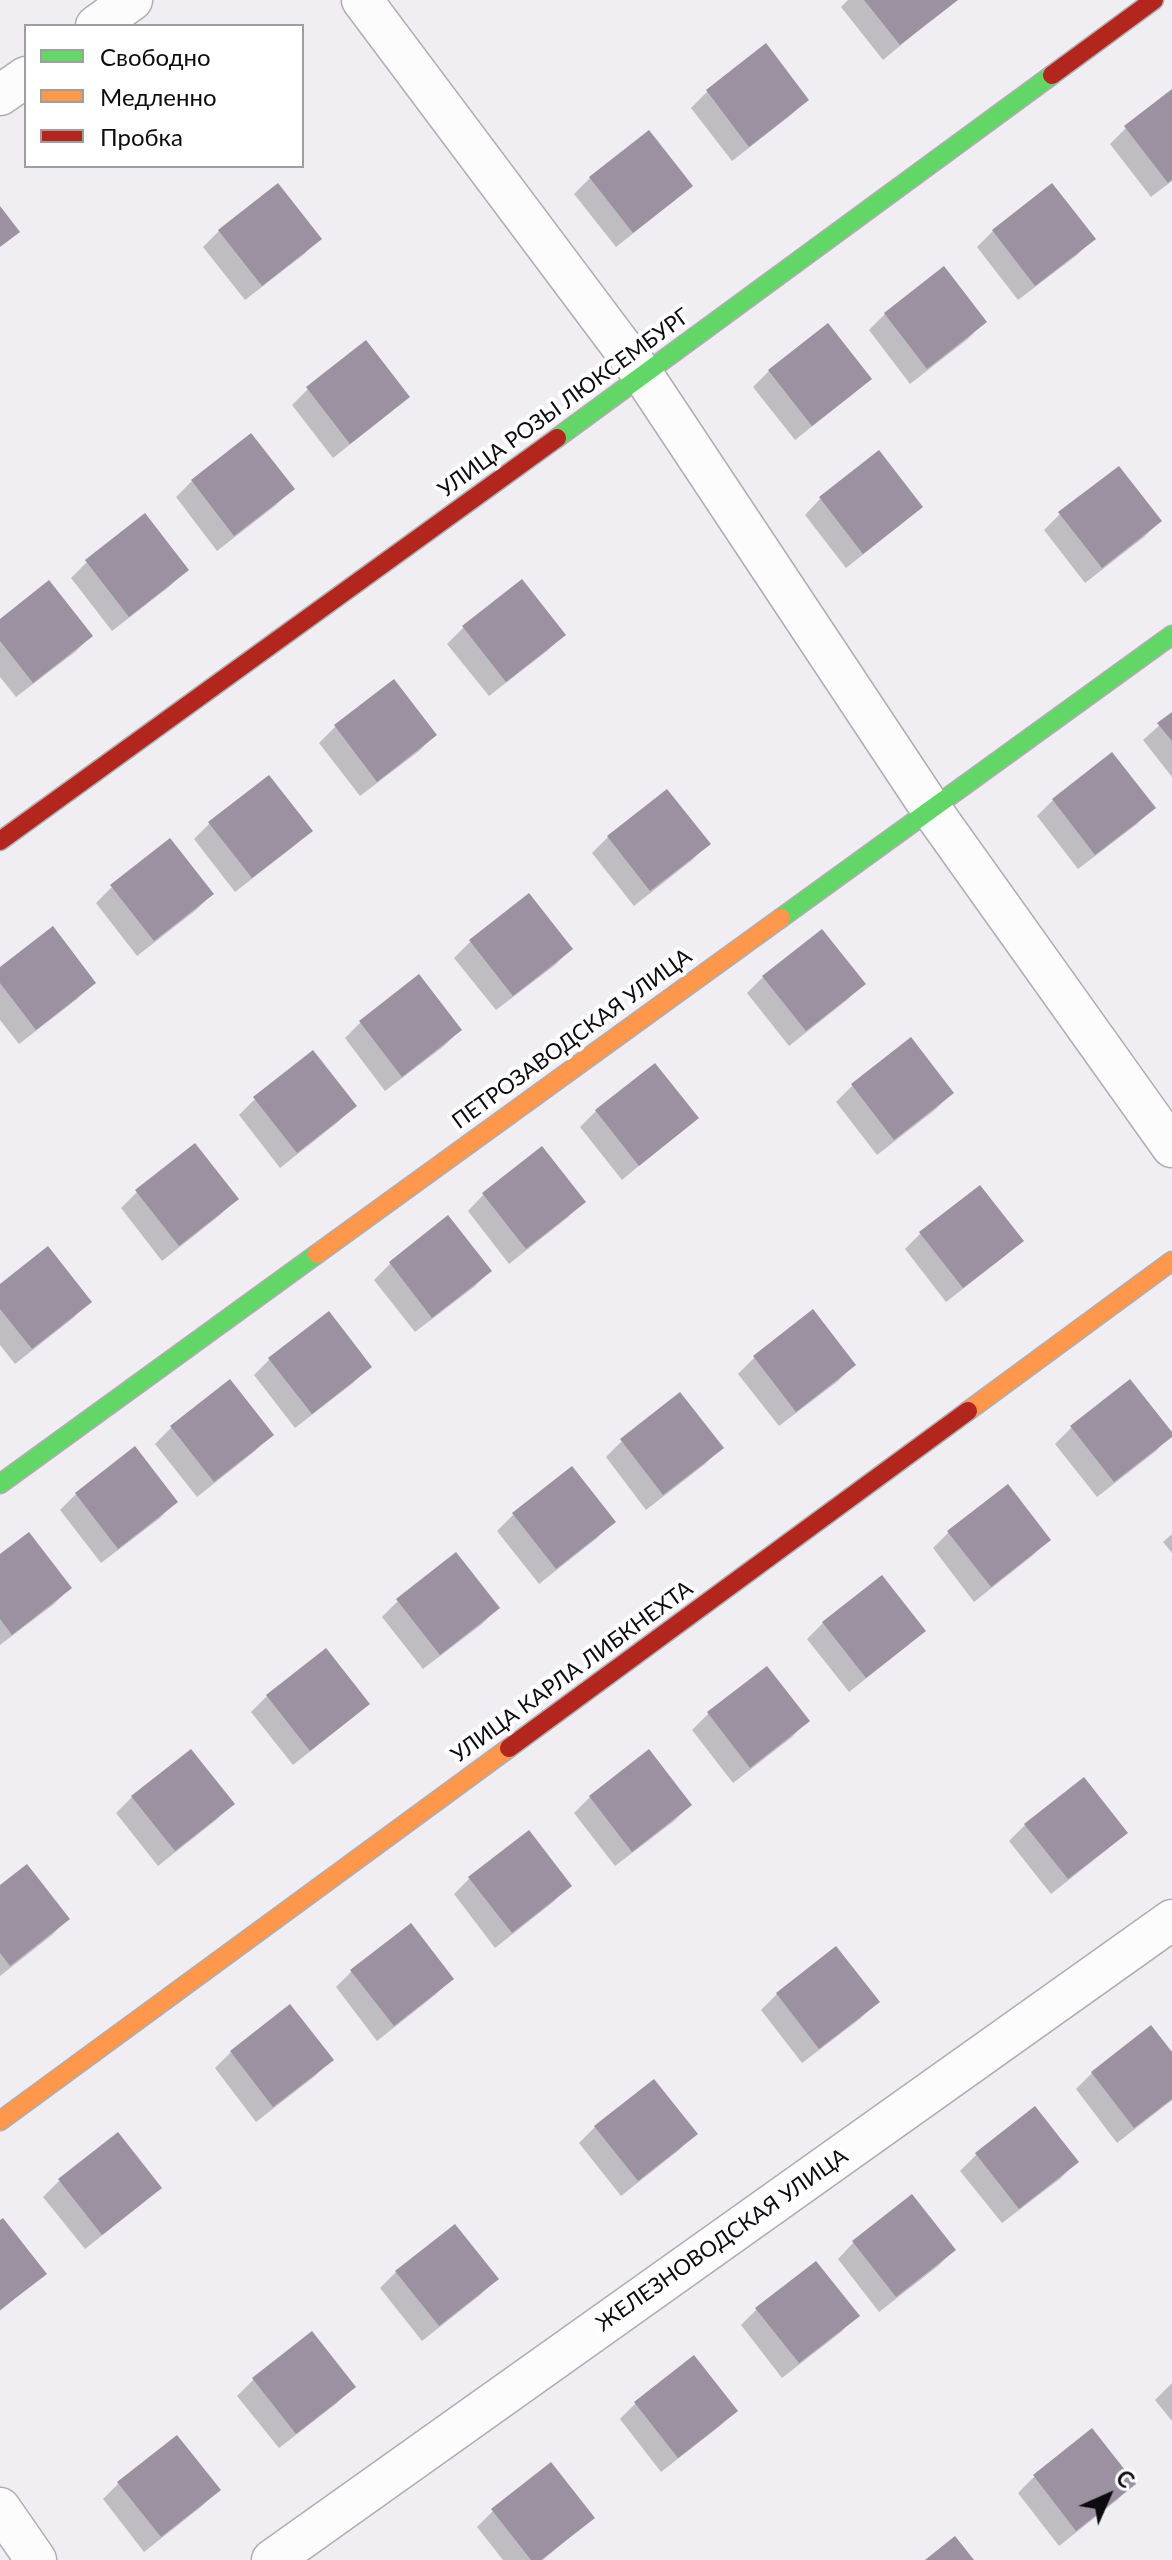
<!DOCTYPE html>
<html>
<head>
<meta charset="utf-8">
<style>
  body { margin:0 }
  #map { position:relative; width:1172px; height:2560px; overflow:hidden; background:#f0edf3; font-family:Lato,sans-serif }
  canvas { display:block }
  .legend { position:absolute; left:24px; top:24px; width:280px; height:144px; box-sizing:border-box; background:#fff; border:2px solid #9e9d9f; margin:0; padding:10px 14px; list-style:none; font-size:24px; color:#0d0b0f }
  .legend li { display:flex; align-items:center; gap:16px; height:40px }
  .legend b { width:40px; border:2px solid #9e9d9f }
  .north { position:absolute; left:1068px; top:2456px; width:80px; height:80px; -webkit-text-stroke:6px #fff; paint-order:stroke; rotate:45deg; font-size:22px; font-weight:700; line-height:32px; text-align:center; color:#0d0b0f }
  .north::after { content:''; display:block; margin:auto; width:28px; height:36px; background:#0d0b0f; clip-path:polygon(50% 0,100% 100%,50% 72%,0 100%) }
</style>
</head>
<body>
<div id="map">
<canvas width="1172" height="2560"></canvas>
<ul class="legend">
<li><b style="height:10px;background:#63d668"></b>Свободно</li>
<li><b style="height:10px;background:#ff974d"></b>Медленно</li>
<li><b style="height:10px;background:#b3261e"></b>Пробка</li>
</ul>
<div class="north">С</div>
</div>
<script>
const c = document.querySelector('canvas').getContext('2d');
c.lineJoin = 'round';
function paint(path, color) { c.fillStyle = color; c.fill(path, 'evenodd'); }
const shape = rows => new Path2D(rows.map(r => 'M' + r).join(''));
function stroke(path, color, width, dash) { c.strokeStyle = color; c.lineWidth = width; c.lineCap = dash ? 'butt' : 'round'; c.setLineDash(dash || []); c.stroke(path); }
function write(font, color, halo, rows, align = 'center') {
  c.font = font + ' Lato,sans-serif'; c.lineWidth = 8; c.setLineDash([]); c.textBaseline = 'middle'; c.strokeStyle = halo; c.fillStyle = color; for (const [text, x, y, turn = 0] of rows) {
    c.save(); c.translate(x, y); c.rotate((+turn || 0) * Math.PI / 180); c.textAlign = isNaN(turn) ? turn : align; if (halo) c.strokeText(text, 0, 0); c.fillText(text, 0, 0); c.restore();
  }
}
const shadow = shape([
  [848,0,955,0,883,60,841,7],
  [766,46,807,99,791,115,732,161,691,108,707,92],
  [1172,92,1172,181,1151,197,1110,144,1126,128],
  [590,178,690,185,674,201,616,247,574,194],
  [277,186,319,239,303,255,245,300,203,247,219,231],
  [993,231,1093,239,1077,255,1018,300,977,247],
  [943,269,984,322,969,338,910,384,869,330,885,314],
  [769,371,869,378,853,394,795,440,753,387],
  [308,389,407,396,391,412,333,458,292,405],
  [192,481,292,489,276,505,217,551,176,497],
  [820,499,920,506,904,522,846,568,805,515],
  [1060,514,1160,521,1144,537,1085,583,1044,530],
  [87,562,186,570,170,586,112,631,71,578],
  [521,582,563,635,547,651,489,696,447,644,463,628],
  [0,622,91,636,75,652,16,697,0,677],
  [394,682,435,735,419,751,360,796,319,743,335,727],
  [1172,714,1172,777,1143,740],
  [1053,800,1153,808,1137,824,1078,869,1037,816],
  [210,823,310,830,294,846,235,892,194,839],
  [608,837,708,844,692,860,634,906,592,853],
  [170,841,212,894,196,910,137,956,96,903,112,887],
  [470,942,571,949,555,965,496,1010,454,958],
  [0,970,93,983,77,999,19,1044,0,1020],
  [763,977,863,984,847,1000,789,1046,747,993],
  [361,1022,460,1030,444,1046,385,1091,345,1038],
  [852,1086,952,1093,936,1109,877,1155,836,1102],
  [255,1099,354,1106,338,1122,280,1168,239,1115],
  [596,1111,696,1118,622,1180,580,1127],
  [137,1192,236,1199,220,1215,162,1261,121,1208],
  [483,1195,583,1202,567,1218,509,1264,468,1211],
  [448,1218,490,1271,474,1287,415,1332,374,1280,390,1264],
  [921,1233,1021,1240,1005,1256,946,1302,905,1249],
  [0,1286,89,1302,73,1318,15,1364,0,1345],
  [812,1312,854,1365,838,1381,779,1426,738,1374,754,1358],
  [270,1359,369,1367,353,1383,295,1428,254,1375],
  [230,1382,271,1435,255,1451,197,1497,155,1444,171,1428],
  [1130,1382,1171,1435,1156,1451,1097,1497,1055,1444,1071,1428],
  [622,1441,721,1448,705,1464,646,1510,606,1457],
  [134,1448,175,1502,160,1518,101,1563,60,1510,76,1494],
  [572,1469,613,1522,597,1538,539,1584,497,1531,513,1515],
  [949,1532,1048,1540,1032,1556,974,1602,933,1548],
  [1172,1534,1172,1553,1163,1542],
  [0,1557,70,1588,54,1604,0,1645],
  [398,1601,498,1608,482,1624,423,1669,382,1617],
  [823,1623,923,1630,907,1646,849,1692,807,1639],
  [767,1668,807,1721,792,1737,733,1783,692,1730,708,1714],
  [267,1696,367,1703,351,1719,293,1765,251,1712],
  [132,1797,232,1804,216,1820,158,1866,116,1813],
  [590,1797,690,1805,674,1821,615,1866,574,1813],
  [1025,1825,1125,1832,1109,1848,1051,1894,1009,1841],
  [470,1878,569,1886,553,1902,495,1948,454,1894],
  [0,1887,68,1919,52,1935,0,1976],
  [352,1971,451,1979,435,1995,377,2041,336,1987],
  [777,1994,877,2002,861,2018,802,2063,761,2010],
  [231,2052,331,2060,315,2076,256,2122,215,2068],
  [1172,2055,1172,2100,1117,2143,1076,2089,1092,2073],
  [595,2127,695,2134,679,2150,621,2196,579,2143],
  [976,2155,1076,2162,1061,2178,1002,2223,960,2171],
  [59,2181,159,2187,143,2203,85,2249,43,2197],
  [912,2197,954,2250,938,2266,879,2312,838,2259,853,2243],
  [0,2223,44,2274,0,2311],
  [396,2272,496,2279,480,2295,422,2341,380,2288],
  [757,2309,857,2316,841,2332,782,2378,741,2325],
  [312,2334,353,2387,337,2403,279,2448,237,2396,253,2380],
  [1172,2383,1172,2421,1155,2400],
  [636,2403,736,2410,720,2426,661,2472,620,2419],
  [1092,2431,1133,2484,1117,2500,1059,2546,1018,2493,1034,2477],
  [119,2483,218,2490,202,2506,144,2552,103,2499],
  [493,2511,592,2518,543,2560,503,2560,477,2527]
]);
const building = shape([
  [864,0,958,0,900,45],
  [766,43,809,100,749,147,706,90],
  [1172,89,1172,179,1168,183,1124,126],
  [649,130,693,186,633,233,589,177],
  [278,183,322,239,262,286,218,230],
  [1052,183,1096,239,1035,286,992,230],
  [0,206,20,232,0,247],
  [944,266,987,322,927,369,884,313],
  [828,323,872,379,812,426,768,370],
  [366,340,410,397,350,444,306,387],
  [251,433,295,489,234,536,191,480],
  [879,450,923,507,863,554,819,497],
  [1119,466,1162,521,1102,568,1058,512],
  [145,513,189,570,129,617,85,560],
  [522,579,566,635,506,682,462,626],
  [49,580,93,636,33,683,0,641,0,619],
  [394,679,437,735,377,782,334,725],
  [1172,712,1172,741,1157,723],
  [1112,752,1156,808,1095,855,1052,799],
  [269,775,313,831,252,878,208,822],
  [667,789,711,844,650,891,607,836],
  [170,838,214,894,154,941,110,885],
  [529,893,573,949,513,996,469,940],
  [53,926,96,983,36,1030,0,983,0,967],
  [822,929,866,984,806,1031,762,976],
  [419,974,462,1030,402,1077,359,1021],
  [911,1037,954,1093,894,1140,851,1084],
  [313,1050,357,1106,297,1153,253,1097],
  [655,1063,699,1118,639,1166,595,1110],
  [195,1143,239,1199,179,1246,135,1190],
  [542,1146,586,1202,526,1249,482,1193],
  [980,1185,1024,1241,963,1288,919,1232],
  [448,1215,492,1271,432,1318,389,1262],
  [48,1246,92,1302,32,1349,0,1309,0,1284],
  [813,1309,856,1365,796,1412,753,1356],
  [329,1311,372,1367,312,1414,268,1358],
  [230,1379,274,1435,214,1482,170,1426],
  [1130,1379,1172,1432,1172,1437,1114,1482,1070,1426],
  [680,1392,724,1448,663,1495,620,1439],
  [135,1446,178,1502,118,1549,75,1493],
  [572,1466,616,1522,556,1569,512,1513],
  [1008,1484,1051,1540,991,1587,947,1531],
  [29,1532,72,1588,12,1635,0,1619,0,1554],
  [456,1552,500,1608,440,1655,396,1599],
  [882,1575,926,1631,866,1678,822,1622],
  [326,1648,370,1704,310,1751,266,1695],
  [767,1666,810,1721,750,1768,707,1712],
  [191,1749,235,1804,175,1851,131,1796],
  [649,1749,692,1805,632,1852,589,1796],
  [1084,1777,1128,1833,1068,1879,1024,1824],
  [529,1830,572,1886,512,1933,468,1877],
  [27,1864,70,1919,10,1966,0,1953,0,1885],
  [411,1923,454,1979,394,2026,350,1970],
  [836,1946,880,2002,819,2049,776,1993],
  [290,2004,334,2060,273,2107,230,2051],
  [1151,2025,1172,2052,1172,2099,1134,2128,1091,2072],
  [654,2079,698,2134,638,2181,594,2126],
  [1035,2106,1079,2162,1019,2209,975,2153],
  [118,2132,162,2188,102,2235,58,2179],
  [912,2194,956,2250,896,2297,852,2241],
  [3,2218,47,2274,0,2310,0,2220],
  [455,2224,499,2279,439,2326,395,2271],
  [816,2261,860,2316,799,2363,755,2308],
  [312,2331,356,2387,296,2434,252,2378],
  [694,2355,738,2411,678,2458,634,2402],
  [1092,2428,1136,2484,1076,2531,1033,2475],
  [177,2435,221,2490,161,2537,117,2482],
  [551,2462,595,2518,541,2560,531,2560,491,2509],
  [955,2536,974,2560,925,2560]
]);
const street = shape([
  [362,0,643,375,931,809,1172,1147],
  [96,26,132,0],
  [0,95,26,77],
  [0,2508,36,2560],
  [272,2560,1172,1920]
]);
const fast = shape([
  [557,438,1052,75],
  [781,918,1172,635],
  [0,1484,317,1254]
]);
const slow = shape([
  [317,1254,781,918],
  [968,1411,1172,1261],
  [0,2121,509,1748]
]);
const jam = shape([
  [1052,75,1154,0],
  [0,841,557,438],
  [509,1748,968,1411]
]);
const streetNames = [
  ["УЛИЦА РОЗЫ ЛЮКСЕМБУРГ",564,403,-36],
  ["ПЕТРОЗАВОДСКАЯ УЛИЦА",572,1039,-36],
  ["УЛИЦА КАРЛА ЛИБКНЕХТА",572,1672,-36],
  ["ЖЕЛЕЗНОВОДСКАЯ УЛИЦА",722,2240,-35]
];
paint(shadow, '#0003');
paint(building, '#9b91a1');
stroke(street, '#afadb1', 43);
stroke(fast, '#afadb1', 21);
stroke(slow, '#afadb1', 21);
stroke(jam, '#afadb1', 21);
stroke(street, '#fdfcfd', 40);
stroke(fast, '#63d668', 18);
stroke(slow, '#ff974d', 18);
stroke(jam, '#b3261e', 18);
write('22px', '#0d0b0f', '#fff', streetNames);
</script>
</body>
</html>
